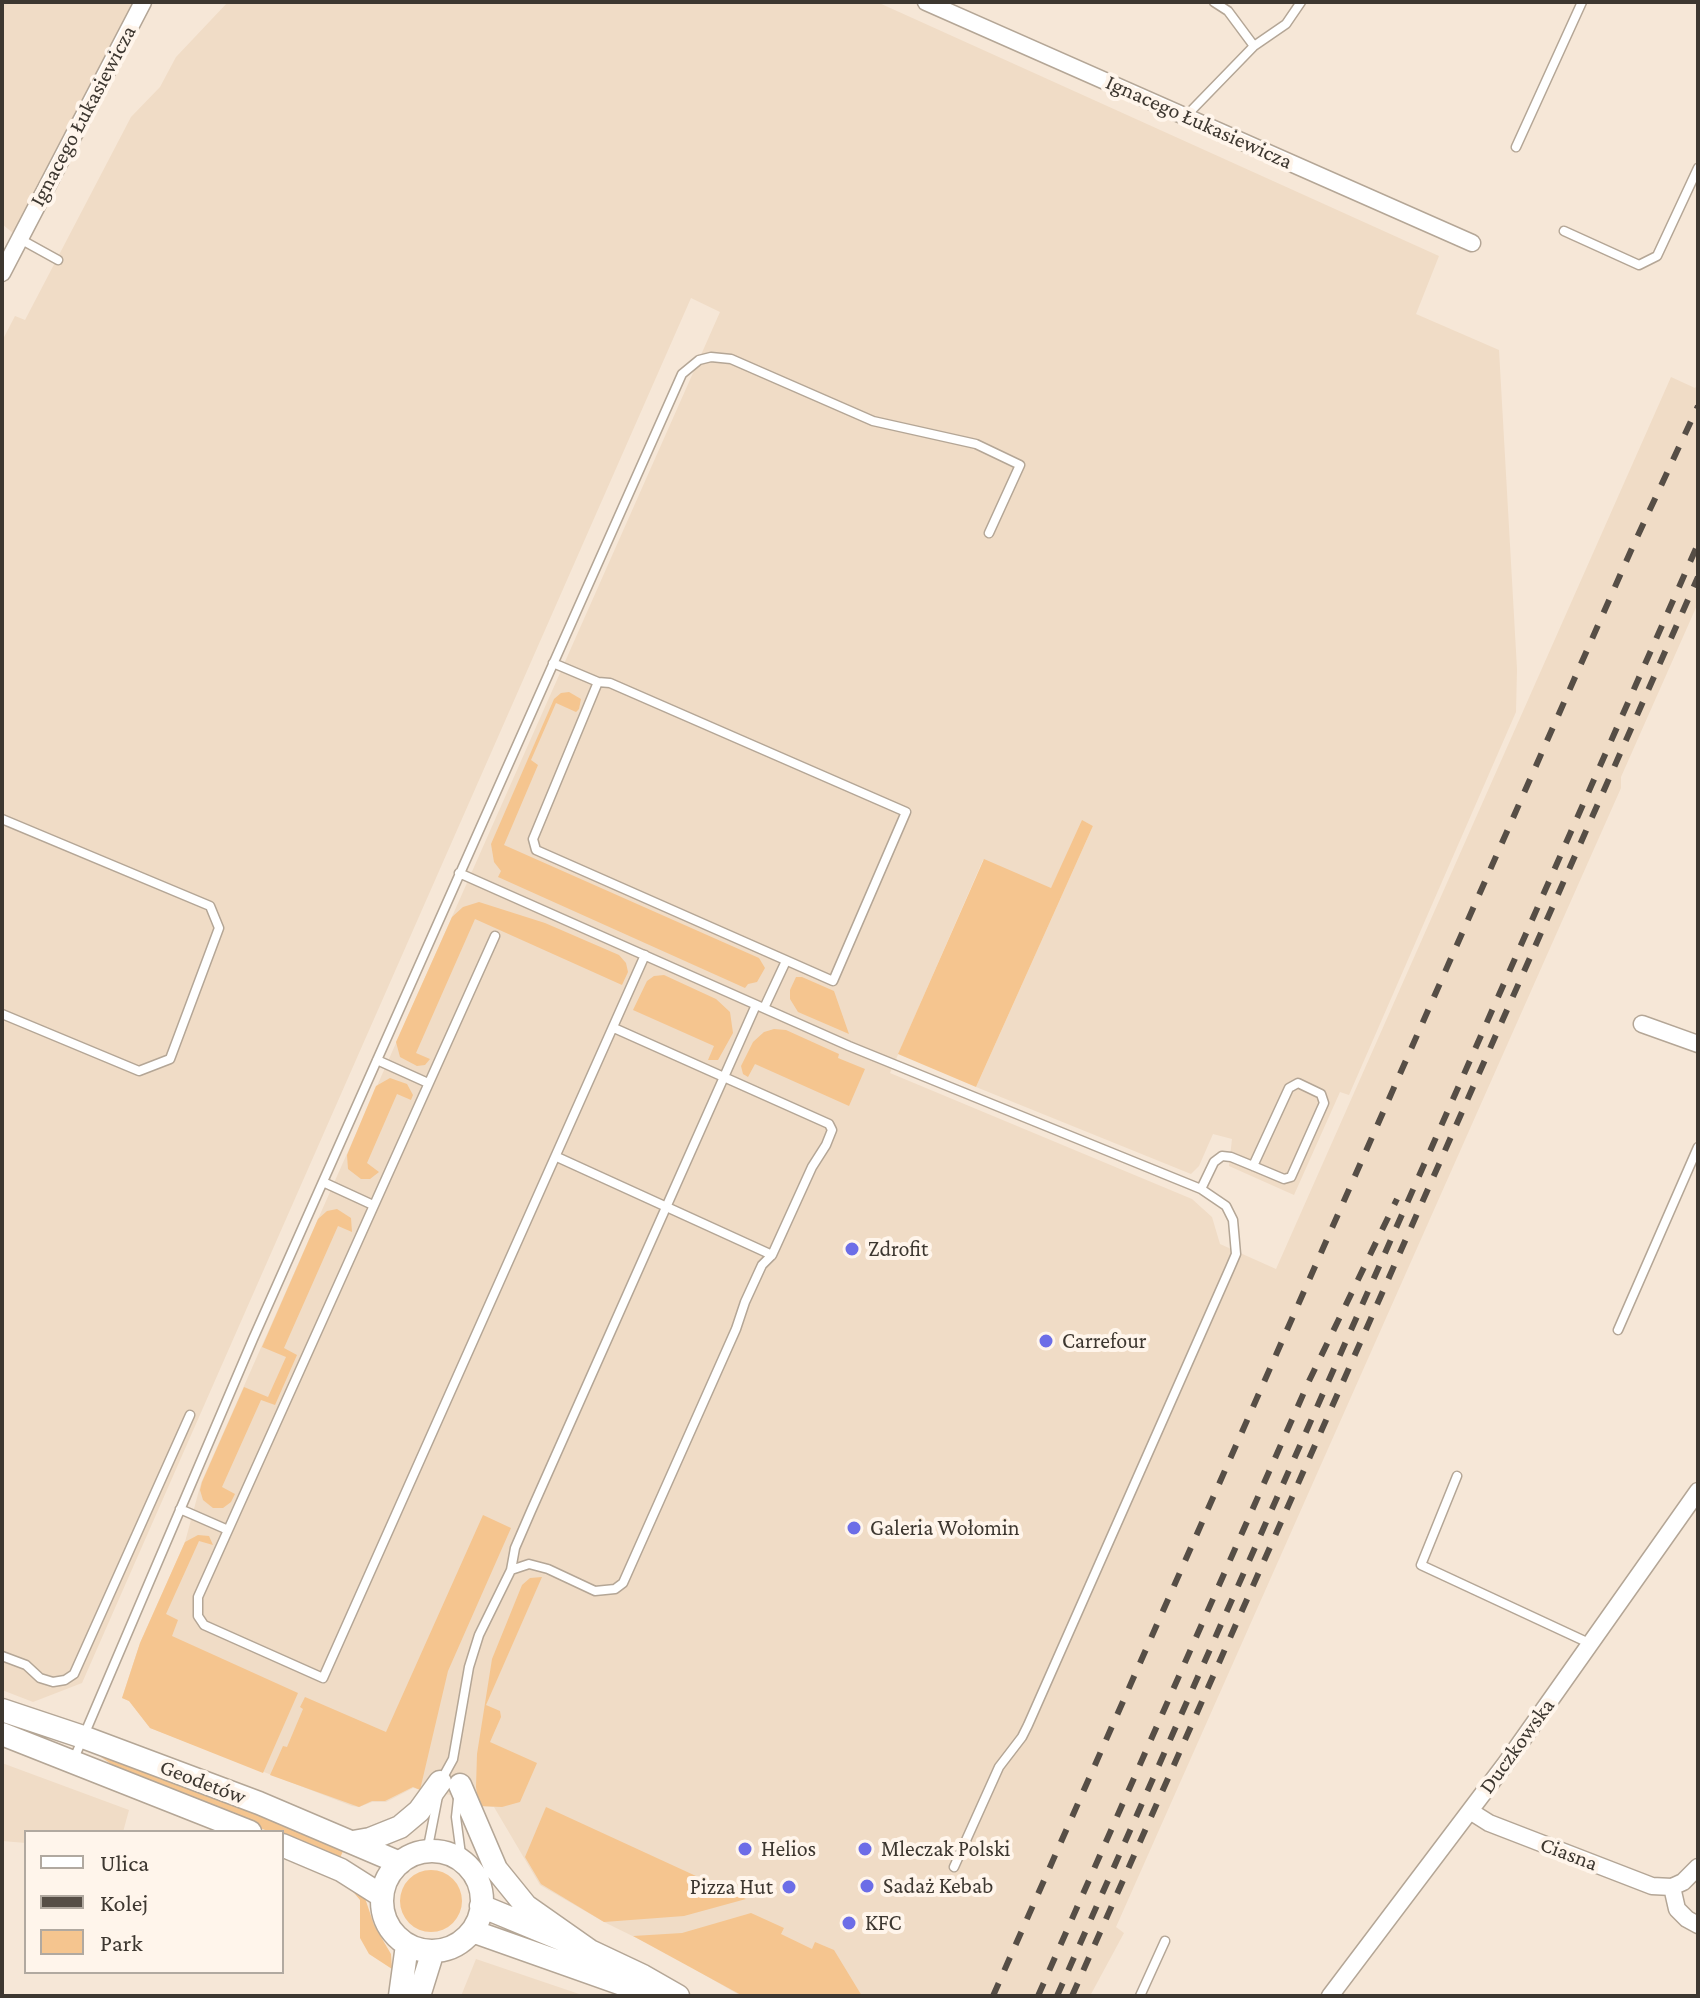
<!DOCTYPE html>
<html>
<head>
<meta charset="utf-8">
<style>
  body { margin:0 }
  #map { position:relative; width:1700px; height:1998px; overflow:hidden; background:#f6e7d7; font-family:"Crimson Pro",serif }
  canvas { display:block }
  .frame { position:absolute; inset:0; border:4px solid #3d3730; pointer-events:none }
  .legend { position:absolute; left:24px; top:1830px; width:260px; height:144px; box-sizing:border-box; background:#fff5eb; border:2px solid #b1a9a0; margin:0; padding:10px 14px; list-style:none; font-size:24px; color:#3d3730 }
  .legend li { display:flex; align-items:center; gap:16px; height:40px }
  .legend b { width:40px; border:2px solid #b1a9a0 }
</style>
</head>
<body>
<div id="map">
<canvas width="1700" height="1998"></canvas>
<div class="frame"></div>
<ul class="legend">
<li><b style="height:10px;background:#fff"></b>Ulica</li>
<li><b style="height:10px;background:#564e46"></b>Kolej</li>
<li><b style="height:22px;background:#f5c58f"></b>Park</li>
</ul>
</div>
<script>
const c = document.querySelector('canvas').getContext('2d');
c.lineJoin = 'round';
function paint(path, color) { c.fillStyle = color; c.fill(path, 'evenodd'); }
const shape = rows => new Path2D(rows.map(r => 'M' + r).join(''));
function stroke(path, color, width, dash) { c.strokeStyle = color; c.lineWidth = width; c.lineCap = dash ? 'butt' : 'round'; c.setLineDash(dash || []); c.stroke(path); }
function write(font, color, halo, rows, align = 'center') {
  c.font = font + ' "Crimson Pro",serif'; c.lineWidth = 8; c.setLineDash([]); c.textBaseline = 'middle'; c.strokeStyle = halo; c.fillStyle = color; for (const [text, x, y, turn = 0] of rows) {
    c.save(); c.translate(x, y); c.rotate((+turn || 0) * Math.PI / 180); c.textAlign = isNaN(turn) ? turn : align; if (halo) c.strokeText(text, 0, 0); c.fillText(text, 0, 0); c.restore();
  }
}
const built = shape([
  [2,2,143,2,19,238,2,224],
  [228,2,877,2,1439,256,1416,314,1499,350,1517,669,1516,712,1349,1095,1340,1092,1294,1195,1229,1166,1232,1139,1213,1134,1199,1166,1191,1174,976,1087,1093,826,1083,821,1051,889,983,860,890,1073,1192,1199,1212,1217,1220,1244,1276,1269,1671,377,1695,388,1698,384,1698,603,1621,777,1621,788,1116,1927,1124,1933,1090,1996,741,1996,663,1951,604,1922,540,1885,494,1807,479,1806,477,1800,413,1788,386,1802,372,1802,359,1807,352,1806,150,1728,129,1701,122,1698,140,1643,185,1542,201,1483,720,312,691,298,82,1683,33,1702,2,1690,2,341,15,316,25,320,131,117,160,87,176,57],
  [2,1763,129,1810,123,1832,26,1832,26,1843,2,1841],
  [476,1959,585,1996,461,1996]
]);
const green = shape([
  [569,692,581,699,579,709,576,712,556,703,531,760,538,765,504,845,759,958,765,968,757,982,748,984,745,988,498,877,501,871,494,862,491,844,554,699,561,693],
  [1082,820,1093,826,976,1087,898,1054,984,859,1051,888],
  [479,902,545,923,619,955,626,963,628,972,622,985,475,919,416,1053,430,1059,425,1065,417,1066,400,1057,396,1042,452,917,463,907],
  [664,975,716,999,730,1012,733,1033,718,1060,708,1060,714,1046,633,1010,647,981,654,976],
  [796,977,802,977,834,991,849,1034,798,1012,790,999,790,990],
  [774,1029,786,1030,839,1054,838,1058,865,1069,849,1106,755,1064,748,1077,743,1074,741,1066,753,1042,764,1032],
  [390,1078,407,1084,413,1095,411,1100,397,1094,367,1163,379,1172,370,1179,361,1179,348,1169,347,1155,376,1086],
  [337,1209,351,1218,352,1232,338,1226,284,1348,297,1355,275,1405,261,1400,222,1487,235,1494,231,1502,223,1508,213,1508,203,1500,200,1490,202,1482,244,1387,268,1397,286,1357,262,1347,318,1219,327,1211],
  [483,1515,511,1528,448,1671,420,1790,413,1787,385,1801,372,1801,359,1807,270,1775,283,1746,287,1747,303,1709,300,1707,305,1697,386,1732],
  [198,1535,209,1536,213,1545,199,1541,166,1614,178,1620,172,1636,298,1693,263,1773,150,1728,129,1701,122,1698,140,1643,185,1542],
  [542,1577,486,1705,500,1711,501,1717,490,1742,537,1763,520,1802,502,1807,479,1806,476,1787,477,1754,492,1659,522,1585,530,1578],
  [104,1751,344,1849,339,1860,282,1837,282,1832,270,1832,124,1773,101,1757],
  [546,1807,746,1899,684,1916,604,1922,541,1884,525,1857],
  '400 1901a31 31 0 1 1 62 0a31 31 0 1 1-62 0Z',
  [345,1882,364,1895,374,1925,391,1954,392,1969,369,1954,360,1938,360,1900],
  [751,1913,784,1928,781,1934,812,1949,815,1942,834,1950,862,1996,743,1996,633,1936,682,1933]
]);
const lane = shape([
  [1214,2,1228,11,1254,46],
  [1186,116,1254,46,1286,24,1301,2],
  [1516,147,1582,2],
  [1564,231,1639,265,1657,256,1698,168],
  [20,239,58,260],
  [553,663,598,682,610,683,906,812,833,981,536,850,533,839,598,682],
  [2,819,210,906,219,928,170,1059,139,1071,2,1014],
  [459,873,849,1046,1201,1189,1226,1206,1233,1220,1236,1254,1230,1268,1028,1725,1022,1737,999,1767,954,1867],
  [495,936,198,1597,198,1616,204,1625,323,1678,645,955],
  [764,1008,786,961],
  [377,1060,428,1083],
  [557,1157,772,1255],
  [323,1182,373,1205],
  [1201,1189,1214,1162,1222,1156,1231,1157,1253,1166,1284,1179,1291,1177,1324,1103,1321,1094,1298,1083,1289,1088,1253,1166],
  [1618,1330,1698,1147],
  [1457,1476,1421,1565,1591,1644],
  [180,1509,228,1530],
  [511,1570,529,1564,548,1569,595,1591,615,1589,623,1583,736,1329,745,1302,762,1265,772,1255,812,1167,826,1145,832,1130,829,1124,614,1028],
  [2,1656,26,1665,40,1678,53,1682,65,1680,74,1674,190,1415],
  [73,1761,253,1339,682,374,699,360,711,357,731,359,873,421,976,444,1020,465,989,533],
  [442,1779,453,1759,469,1667,479,1635,511,1570,515,1548,531,1511,756,1005],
  [458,1799,456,1817,462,1862],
  [427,1852,438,1796],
  [1140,1996,1165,1941]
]);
const street = shape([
  [926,2,1472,243],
  [2,273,143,2],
  [1642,1024,1698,1044],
  [1470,1811,1489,1823,1652,1886,1672,1887,1683,1882,1698,1867],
  [1672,1887,1677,1909,1687,1919,1698,1925],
  [1330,1996,1506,1763,1698,1491]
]);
const secondary = shape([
  [2,1710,83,1737,259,1803,400,1863],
  [2,1734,250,1832],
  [460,1785,496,1869,526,1906,590,1951],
  [353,1842,370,1839,400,1827,419,1811,440,1782],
  [282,1845,341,1870,382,1896],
  '382 1901a50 50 0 1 1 100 0a50 50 0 1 1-100 0Z',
  [481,1906,590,1951,643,1976,678,1996],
  [472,1931,656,1996],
  [400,1996,407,1945],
  [419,1996,433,1951]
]);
const rail = shape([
  [993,1996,1633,546,1698,406],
  [1038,1996,1309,1381,1397,1199],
  [1057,1996,1698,544],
  [1072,1996,1698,577]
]);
const markers = [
  [852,1249,8,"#6c6de7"],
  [1046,1341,8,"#6c6de7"],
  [854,1528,8,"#6c6de7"],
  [745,1849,8,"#6c6de7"],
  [865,1849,8,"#6c6de7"],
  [867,1886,8,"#6c6de7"],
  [789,1887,8,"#6c6de7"],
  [849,1923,8,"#6c6de7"]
];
const streetNames = [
  ["Ignacego Łukasiewicza",83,116,-62],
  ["Ignacego Łukasiewicza",1199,122,24],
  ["Duczkowska",1517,1746,-54],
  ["Geodetów",203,1782,21],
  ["Ciasna",1569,1854,21]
];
const poiNames = [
  ["Zdrofit",868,1249],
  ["Carrefour",1062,1341],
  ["Galeria Wołomin",870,1528],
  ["Helios",761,1849],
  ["Mleczak Polski",881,1849],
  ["Sadaż Kebab",883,1886],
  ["Pizza Hut",773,1887,"right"],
  ["KFC",865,1923]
];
paint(built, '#f0dcc6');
paint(green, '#f5c58f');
stroke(lane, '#b4a696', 11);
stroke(street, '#b4a696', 19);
stroke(secondary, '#b4a696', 25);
stroke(lane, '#fff', 8);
stroke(street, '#fff', 16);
stroke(secondary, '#fff', 22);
stroke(rail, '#564e46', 6, [14, 14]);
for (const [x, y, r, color] of markers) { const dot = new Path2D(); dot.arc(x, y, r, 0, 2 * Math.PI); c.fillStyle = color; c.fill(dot); stroke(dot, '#fff5eb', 3); }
write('22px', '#3d3730', '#fff5eb', streetNames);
write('22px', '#3d3730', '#fff5eb', poiNames, 'left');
</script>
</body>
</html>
